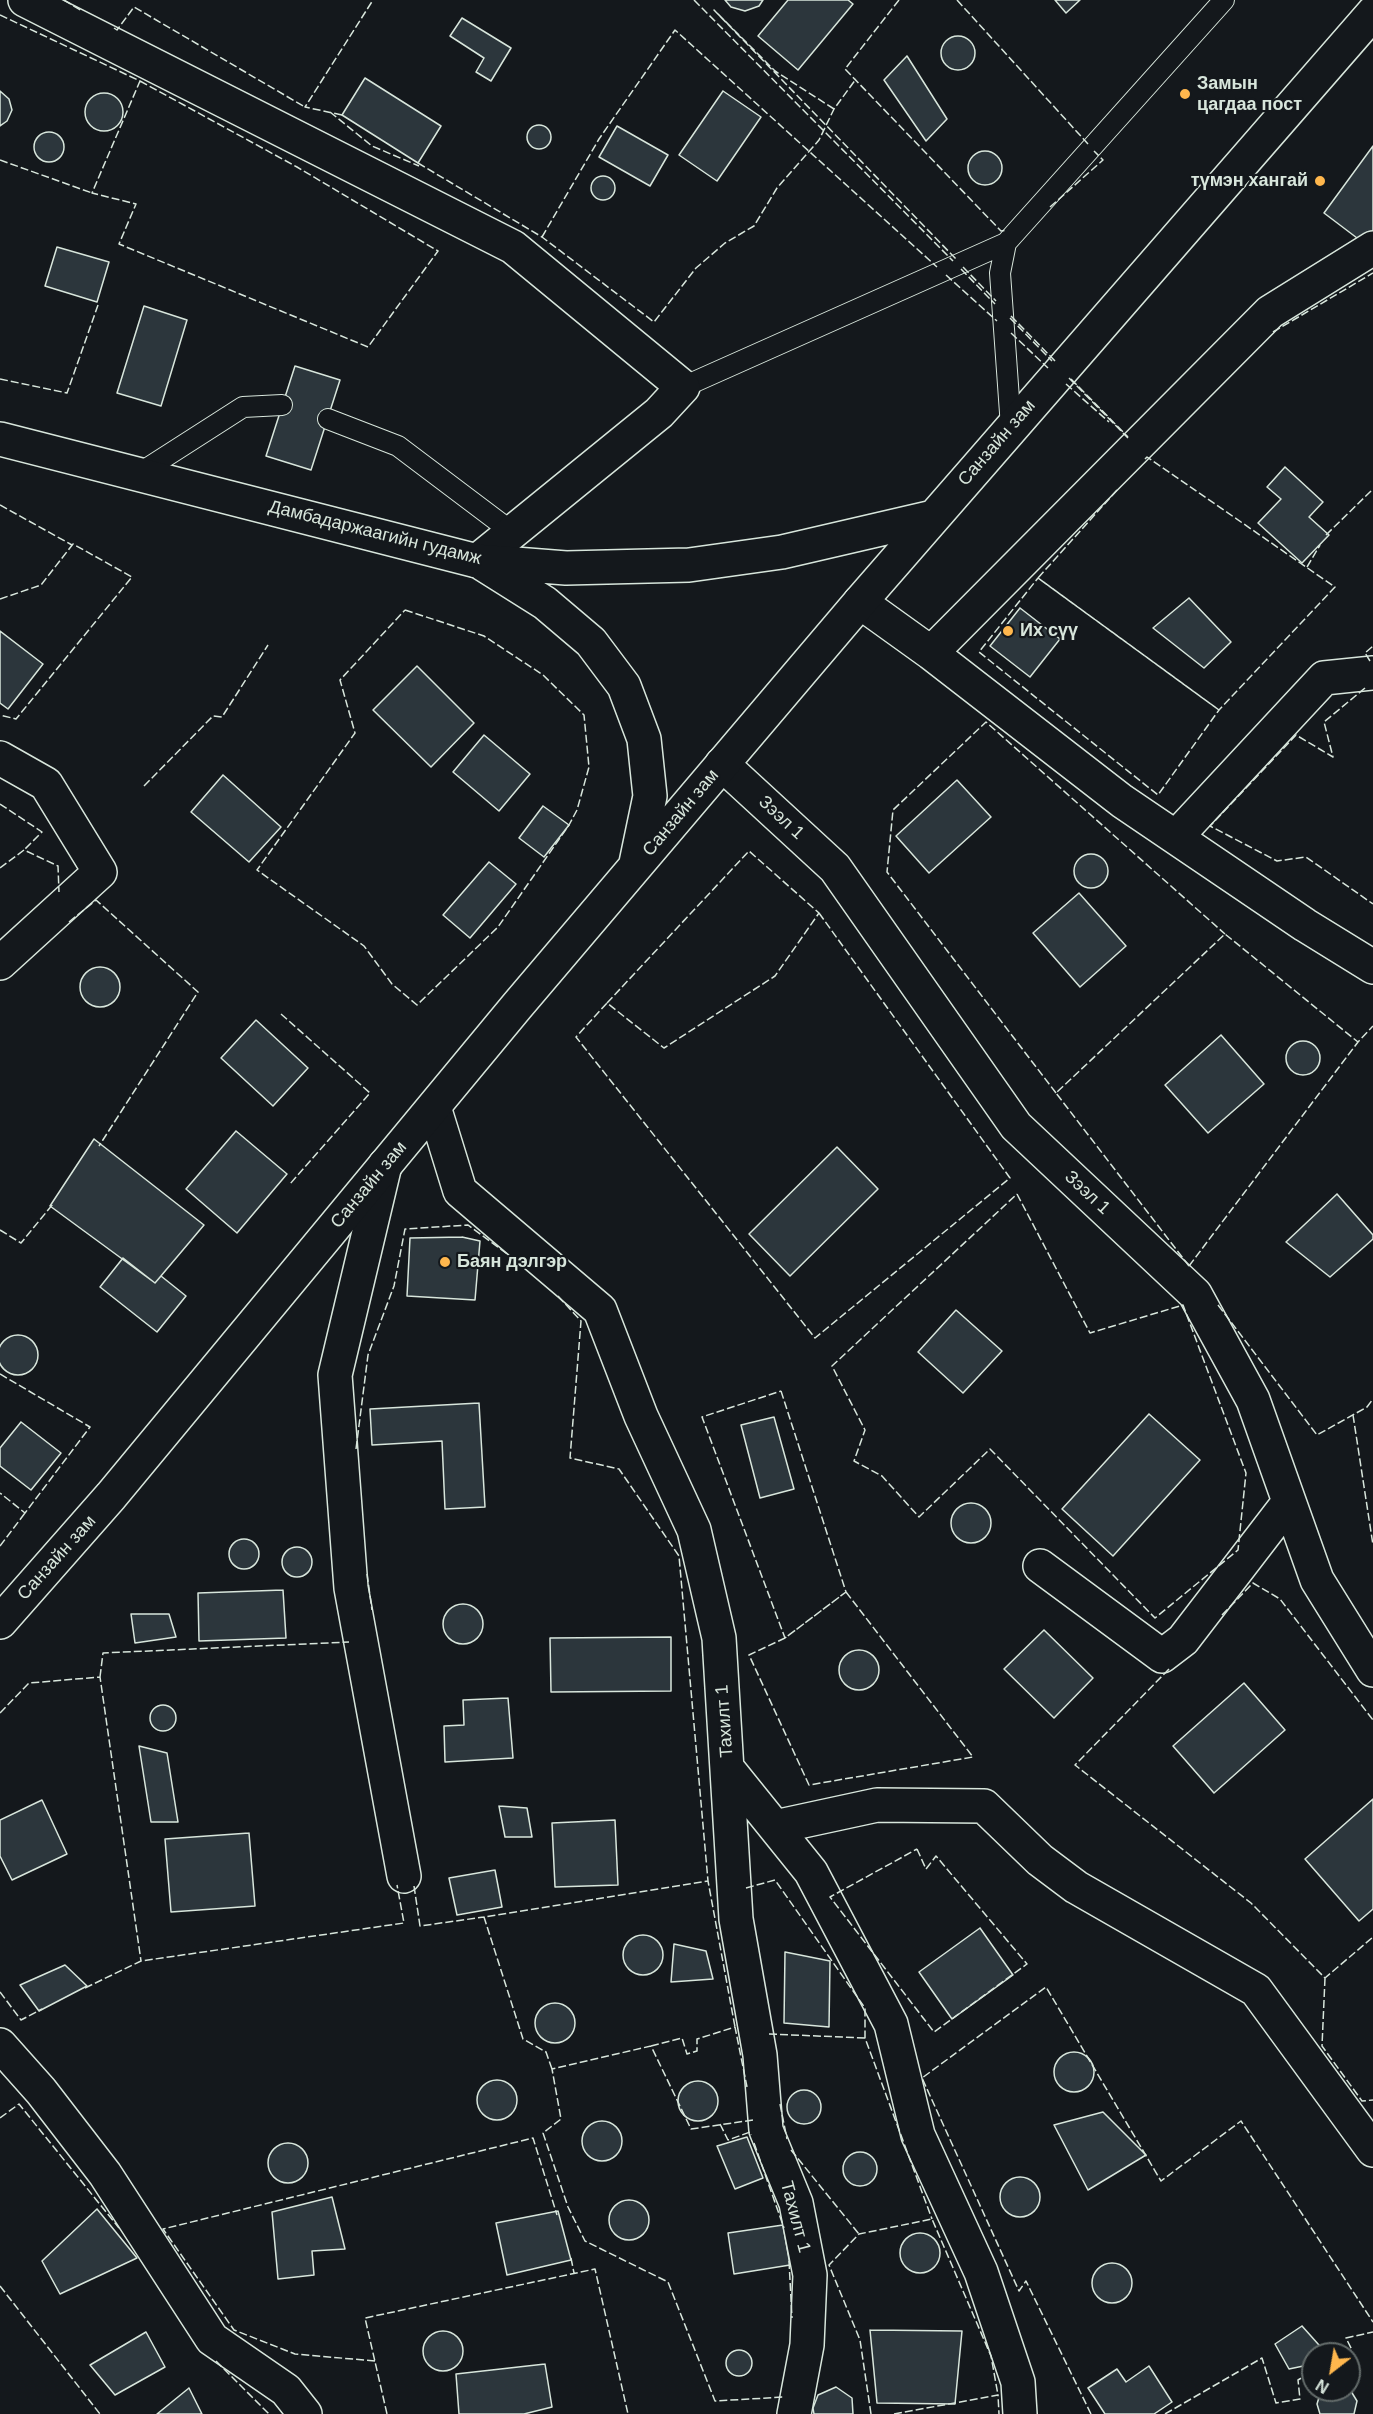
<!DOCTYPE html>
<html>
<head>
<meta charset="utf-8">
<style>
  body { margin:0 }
  #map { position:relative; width:1373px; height:2414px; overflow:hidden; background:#14181c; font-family:Helvetica,sans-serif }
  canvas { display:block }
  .north { position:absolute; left:1301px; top:2342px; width:60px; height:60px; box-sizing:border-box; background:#14181c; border:2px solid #626a69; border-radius:50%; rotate:211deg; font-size:16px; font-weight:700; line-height:24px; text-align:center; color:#d8e6dc }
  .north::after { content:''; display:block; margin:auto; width:21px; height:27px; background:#ffb74d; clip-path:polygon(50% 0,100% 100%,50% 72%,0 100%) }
</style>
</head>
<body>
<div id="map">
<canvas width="1373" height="2414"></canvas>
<div class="north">N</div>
</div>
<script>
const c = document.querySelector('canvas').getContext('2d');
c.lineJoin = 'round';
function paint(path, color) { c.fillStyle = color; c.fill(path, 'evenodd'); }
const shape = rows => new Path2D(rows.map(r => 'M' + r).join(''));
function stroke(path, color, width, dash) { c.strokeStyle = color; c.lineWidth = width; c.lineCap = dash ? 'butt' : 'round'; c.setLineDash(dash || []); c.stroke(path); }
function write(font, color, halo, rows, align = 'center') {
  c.font = font + ' Helvetica,sans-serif'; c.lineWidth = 4.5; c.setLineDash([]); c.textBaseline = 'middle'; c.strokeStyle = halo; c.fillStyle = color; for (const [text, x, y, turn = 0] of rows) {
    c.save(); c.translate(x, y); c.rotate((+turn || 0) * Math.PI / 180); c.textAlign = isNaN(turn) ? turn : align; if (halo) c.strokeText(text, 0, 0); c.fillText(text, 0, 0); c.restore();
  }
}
const building = shape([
  [725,0,763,0,759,6,745,11,731,7,725,0],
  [788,0,848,0,853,4,798,70,758,36,788,0],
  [1055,0,1080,0,1066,13,1055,0],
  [462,18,511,48,491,81,476,72,484,58,450,36,462,18],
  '941 53a17 17 0 1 1 34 0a17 17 0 1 1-34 0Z',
  [907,56,947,119,926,141,884,80,907,56],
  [365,78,441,126,418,163,342,115,365,78],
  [0,91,9,99,12,110,7,121,0,126,0,91],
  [723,91,761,117,717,181,679,155,723,91],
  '85 112a19 19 0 1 1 38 0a19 19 0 1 1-38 0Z',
  '527 137a12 12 0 1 1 24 0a12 12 0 1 1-24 0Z',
  [617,126,668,155,650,186,599,157,617,126],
  '34 147a15 15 0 1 1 30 0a15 15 0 1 1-30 0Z',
  [1373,146,1373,232,1361,241,1324,213,1373,146],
  '968 168a17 17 0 1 1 34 0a17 17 0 1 1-34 0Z',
  '591 188a12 12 0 1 1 24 0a12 12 0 1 1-24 0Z',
  [57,247,109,262,97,302,45,286,57,247],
  [144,306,187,320,161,406,117,393,144,306],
  [295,366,340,380,311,470,266,456,295,366],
  [1285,467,1323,502,1309,517,1329,535,1302,563,1258,523,1281,499,1267,487,1285,467],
  [1189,598,1231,642,1204,668,1153,628,1189,598],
  [1020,608,1060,639,1030,677,990,646,1020,608],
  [0,631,43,664,8,709,0,703,0,631],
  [417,666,474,723,431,767,373,710,417,666],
  [484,735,530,774,499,811,453,772,484,735],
  [223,775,281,827,249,862,191,812,223,775],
  [957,780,991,817,929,873,896,836,957,780],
  [543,806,569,825,544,857,519,838,543,806],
  '1074 871a17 17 0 1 1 34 0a17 17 0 1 1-34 0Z',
  [489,862,516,884,470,938,443,915,489,862],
  [1079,893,1126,946,1080,987,1033,933,1079,893],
  '80 987a20 20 0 1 1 40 0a20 20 0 1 1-40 0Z',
  [256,1020,308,1068,273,1106,221,1058,256,1020],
  [1221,1035,1264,1084,1208,1133,1165,1085,1221,1035],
  '1286 1058a17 17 0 1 1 34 0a17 17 0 1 1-34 0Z',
  [236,1131,287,1174,237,1233,186,1189,236,1131],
  [94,1139,204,1225,155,1283,50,1206,94,1139],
  [837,1147,878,1189,790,1276,749,1234,837,1147],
  [1337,1194,1373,1235,1373,1239,1330,1277,1286,1242,1337,1194],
  [462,1237,480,1241,475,1300,407,1296,410,1238,462,1237],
  [123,1258,155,1283,161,1276,186,1296,157,1332,100,1287,123,1258],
  [956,1310,1002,1351,963,1393,918,1352,956,1310],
  '-2 1355a20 20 0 1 1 40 0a20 20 0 1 1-40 0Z',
  [479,1403,485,1507,445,1509,442,1441,372,1445,370,1409,479,1403],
  [1149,1414,1200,1460,1113,1556,1062,1509,1149,1414],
  [774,1417,794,1489,760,1498,741,1425,774,1417],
  [21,1422,61,1453,31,1490,0,1466,0,1448,21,1422],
  '951 1523a20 20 0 1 1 40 0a20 20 0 1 1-40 0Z',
  '229 1554a15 15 0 1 1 30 0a15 15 0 1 1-30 0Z',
  '282 1562a15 15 0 1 1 30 0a15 15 0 1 1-30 0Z',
  [283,1590,286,1638,199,1641,198,1593,283,1590],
  '443 1624a20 20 0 1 1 40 0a20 20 0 1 1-40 0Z',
  [131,1614,169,1614,176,1637,135,1643,131,1614],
  [1044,1630,1093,1678,1054,1718,1004,1669,1044,1630],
  [671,1637,671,1691,551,1692,550,1638,671,1637],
  '839 1670a20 20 0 1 1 40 0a20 20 0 1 1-40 0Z',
  [1244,1683,1285,1730,1214,1793,1173,1746,1244,1683],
  [508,1698,513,1758,445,1762,444,1726,464,1725,463,1700,508,1698],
  '150 1718a13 13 0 1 1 26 0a13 13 0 1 1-26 0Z',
  [139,1746,167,1753,178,1822,151,1822,139,1746],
  [1373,1799,1373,1909,1359,1921,1305,1859,1373,1799],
  [42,1800,67,1854,12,1880,0,1856,0,1820,42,1800],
  [499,1806,527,1808,532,1837,505,1837,499,1806],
  [615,1820,618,1885,555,1887,552,1823,615,1820],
  [249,1833,255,1906,171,1912,165,1839,249,1833],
  [495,1870,502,1907,457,1915,449,1878,495,1870],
  [980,1928,1013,1975,952,2019,919,1972,980,1928],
  '623 1955a20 20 0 1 1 40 0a20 20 0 1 1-40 0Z',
  [674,1944,706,1951,713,1979,671,1982,674,1944],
  [785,1952,830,1961,829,2027,784,2023,785,1952],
  [65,1965,87,1986,39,2011,20,1985,65,1965],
  '535 2023a20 20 0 1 1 40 0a20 20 0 1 1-40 0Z',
  '1054 2072a20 20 0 1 1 40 0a20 20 0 1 1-40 0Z',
  '477 2100a20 20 0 1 1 40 0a20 20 0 1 1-40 0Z',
  '678 2101a20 20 0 1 1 40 0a20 20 0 1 1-40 0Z',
  '787 2107a17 17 0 1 1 34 0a17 17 0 1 1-34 0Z',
  [1103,2112,1146,2155,1088,2190,1054,2125,1103,2112],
  '582 2141a20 20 0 1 1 40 0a20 20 0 1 1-40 0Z',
  [747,2137,763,2178,735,2189,717,2146,747,2137],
  '268 2163a20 20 0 1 1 40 0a20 20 0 1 1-40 0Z',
  '843 2169a17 17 0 1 1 34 0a17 17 0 1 1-34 0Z',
  '1000 2197a20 20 0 1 1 40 0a20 20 0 1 1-40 0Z',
  [332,2197,345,2249,312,2251,314,2275,278,2279,272,2212,332,2197],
  '609 2220a20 20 0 1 1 40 0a20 20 0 1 1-40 0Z',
  [97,2209,137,2258,60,2294,42,2261,97,2209],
  [558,2211,571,2260,507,2275,496,2223,558,2211],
  [783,2225,790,2265,734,2274,728,2233,783,2225],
  '900 2253a20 20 0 1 1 40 0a20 20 0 1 1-40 0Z',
  '1092 2283a20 20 0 1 1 40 0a20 20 0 1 1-40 0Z',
  [1302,2326,1327,2354,1313,2354,1313,2364,1289,2369,1275,2344,1302,2326],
  [870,2330,962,2331,955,2404,877,2403,870,2330],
  '423 2351a20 20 0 1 1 40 0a20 20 0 1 1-40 0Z',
  [146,2332,165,2367,115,2395,90,2365,146,2332],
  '726 2363a13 13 0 1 1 26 0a13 13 0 1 1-26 0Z',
  [545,2364,552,2407,524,2414,459,2414,456,2374,545,2364],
  [1149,2366,1172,2402,1154,2414,1105,2414,1088,2388,1117,2369,1126,2382,1149,2366],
  [836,2387,852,2398,853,2414,814,2414,813,2408,818,2395,836,2387],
  [189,2388,202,2414,157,2414,189,2388],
  [1349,2388,1357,2401,1354,2414,1320,2414,1317,2404,1321,2391,1349,2390,1349,2388]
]);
const lane = shape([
  [683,387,1006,243],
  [328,419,398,446,512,532],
  [1011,427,1000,273,1006,243,1224,0],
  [140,473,243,407,282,405]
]);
const street = shape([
  [25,0,513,247,683,387,659,413,477,561],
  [860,602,931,653,1122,801,1305,925,1373,967],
  [931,653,1270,312,1373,248],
  [0,758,46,784,100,872,0,963],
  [722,764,835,868,1016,1126,1195,1294,1253,1400,1317,1580,1373,1670],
  [1176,837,1324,678,1373,673],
  [434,1107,460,1191,600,1310,641,1416,694,1530,719,1638,736,1919,760,2055,766,2130,796,2203,810,2275,807,2345,794,2414],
  [385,1165,335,1375,351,1588,404,1876],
  [1040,1566,1162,1656,1183,1640,1289,1502],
  [728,1769,811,1872,891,2024,918,2135,981,2272,1018,2382,1020,2414],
  [775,1827,877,1805,984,1806,1040,1860,1076,1887,1256,1990,1373,2150],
  [0,2045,41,2091,105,2174,212,2339,286,2390,305,2414]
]);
const secondary = shape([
  [0,439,477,561,566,568,689,565,782,552,933,517],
  [483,564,545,603,591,642,624,686,644,739,650,796,636,863],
  [0,1622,111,1496,517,1006,860,602,1373,13]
]);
const fence = shape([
  [64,0,82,11],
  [694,0,953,261],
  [899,0,845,69,1001,231,1007,230],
  [957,0,1088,144],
  [0,15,140,81],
  [114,28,117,30,134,7,305,107],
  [140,81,297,167,438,251,368,347,119,244,136,204,92,193,140,81],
  [834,109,775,71,714,10,957,260],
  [330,112,372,146,419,166],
  [342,115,305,107,373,0],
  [0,160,92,193],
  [418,163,542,237,654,322,696,268,725,243,754,226,777,188,819,140,834,109,856,79],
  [1050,207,1103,160,1094,151],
  [542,237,599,139,675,30,937,267],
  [963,267,996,301],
  [961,269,995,304],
  [946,275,997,321],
  [1011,316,1055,361],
  [1010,318,1052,361],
  [1273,332,1373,273],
  [1011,333,1048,368],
  [1069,378,1128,438],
  [0,379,67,393,98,305],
  [1071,379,1128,437],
  [1066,384,1109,422],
  [1145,459,1147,457,1335,587,1219,710,1158,795,979,652,1038,578,1219,710],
  [1117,490,1038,578,1219,710],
  [0,505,72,545],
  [1326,535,1373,489],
  [1307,567,1320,545],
  [0,599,41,585,73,544,132,577,16,719,0,715],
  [405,610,484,636,543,675,584,715,589,767,577,810,569,825,498,927,417,1005,392,984,364,946,257,870,355,733,340,680,405,610],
  [1370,661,1365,653,1373,646],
  [1365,688,1324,722,1333,757,1296,735,1210,826,1277,861,1306,857,1373,904],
  [144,786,213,716,222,717,268,645],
  [0,804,42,832,24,850],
  [0,868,24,850,58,866,59,892],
  [819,913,1010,1178,815,1338,576,1037,607,1003,664,1048,775,976,819,913],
  [69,922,96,900,198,992,99,1146],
  [607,1003,749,851,819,913],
  [281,1014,370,1093,290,1184],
  [1056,1093,887,872,893,810,986,722,1225,934],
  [1017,1194,1090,1333,1183,1305,1246,1473,1238,1550,1155,1618,990,1449,919,1517,882,1476,854,1461,865,1430,832,1366,1017,1194],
  [0,1230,21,1243,53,1204],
  [1189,1266,1056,1093,1225,934,1358,1042],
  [1189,1266,1358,1042,1373,1026],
  [558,1296,581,1321,570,1458,619,1469,679,1556,708,1881],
  [1218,1305,1317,1435,1367,1407,1373,1399],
  [0,1374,90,1427,25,1513,0,1493],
  [781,1391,846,1592,785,1638,702,1417,781,1391],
  [1353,1415,1373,1545],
  [356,1449,368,1355,394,1286,405,1229,468,1225,522,1265],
  [0,1546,25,1513,23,1511],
  [367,1574,372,1610],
  [846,1592,973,1757,809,1785,749,1655,785,1638,846,1592],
  [1222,1615,1253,1583,1280,1599,1373,1720],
  [1169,1669,1075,1765,1251,1903,1325,1978,1373,1937],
  [100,1677,103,1653,349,1642],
  [0,1713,29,1683,100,1677,141,1961],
  [917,1849,926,1869,936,1856,1027,1964,934,2032,830,1897,917,1849],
  [414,1886,420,1926,484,1917],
  [746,1888,775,1880,865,2008,865,2038,932,2219],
  [1325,1978,1322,2046,1362,2101,1373,2100],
  [85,1988,141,1961,404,1923,397,1885],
  [0,1992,21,2020,42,2009],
  [769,2034,865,2038],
  [651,2046,682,2038,687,2054,697,2051,697,2039,735,2027,747,2087],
  [552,2069,546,2052,523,2039,484,1917,708,1881,735,2027],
  [780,2104,787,2139],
  [0,2118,19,2104,119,2228],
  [753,2120,691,2129,651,2046,552,2069,561,2119,543,2133,568,2207,585,2241,668,2282,715,2401,784,2397],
  [720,2124,728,2140,750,2132,751,2135],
  [754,2143,784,2228],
  [791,2150,859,2234],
  [571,2258,574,2273],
  [789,2261,792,2318],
  [0,2286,100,2414],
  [1344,2354,1352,2350,1346,2338,1373,2332],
  [216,2361,269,2414],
  [375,2361,295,2354,234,2330,163,2229,533,2138,557,2215],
  [387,2414,365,2318,595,2269,628,2414],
  [871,2414,860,2340,829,2265,859,2234,932,2219,991,2356,998,2395],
  [894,2414,998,2395,999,2414],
  [1091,2414,1026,2281,1019,2291,922,2078,1046,1987,1161,2181,1241,2121,1373,2322],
  [1165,2414,1262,2358,1276,2403,1300,2399,1298,2380,1313,2371]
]);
const markers = [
  [1185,94,6,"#ffb74d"],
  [1320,181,6,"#ffb74d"],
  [1008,631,6,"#ffb74d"],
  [445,1262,6,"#ffb74d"]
];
const poiNames = [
  ["Замын",1197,84],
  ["цагдаа пост",1197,105],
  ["түмэн хангай",1308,181,"right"],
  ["Их сүү",1020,631],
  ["Баян дэлгэр",457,1262]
];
const streetNames = [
  ["Санзайн зам",997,443,-49],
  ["Дамбадаржаагийн гудамж",375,533,14],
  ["Санзайн зам",681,813,-50],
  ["Зээл 1",781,818,43],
  ["Санзайн зам",369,1185,-50],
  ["Зээл 1",1087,1193,43],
  ["Санзайн зам",57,1558,-48],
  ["Тахилт 1",725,1721,-94],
  ["Тахилт 1",795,2217,75]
];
paint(building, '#2c363c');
stroke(building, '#d8e6dc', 1.5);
stroke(lane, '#d8e6dc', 22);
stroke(street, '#d8e6dc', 36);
stroke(secondary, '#d8e6dc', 36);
stroke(lane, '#14181c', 20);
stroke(street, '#14181c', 33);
stroke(secondary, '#14181c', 33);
stroke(fence, '#d8e6dc', 1.5, [8, 3]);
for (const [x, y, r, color] of markers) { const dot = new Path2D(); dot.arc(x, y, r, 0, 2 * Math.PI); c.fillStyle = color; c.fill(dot); stroke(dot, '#14181c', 2); }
write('bold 18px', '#d8e6dc', '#14181c', poiNames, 'left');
write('18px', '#d8e6dc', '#14181c', streetNames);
</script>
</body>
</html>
